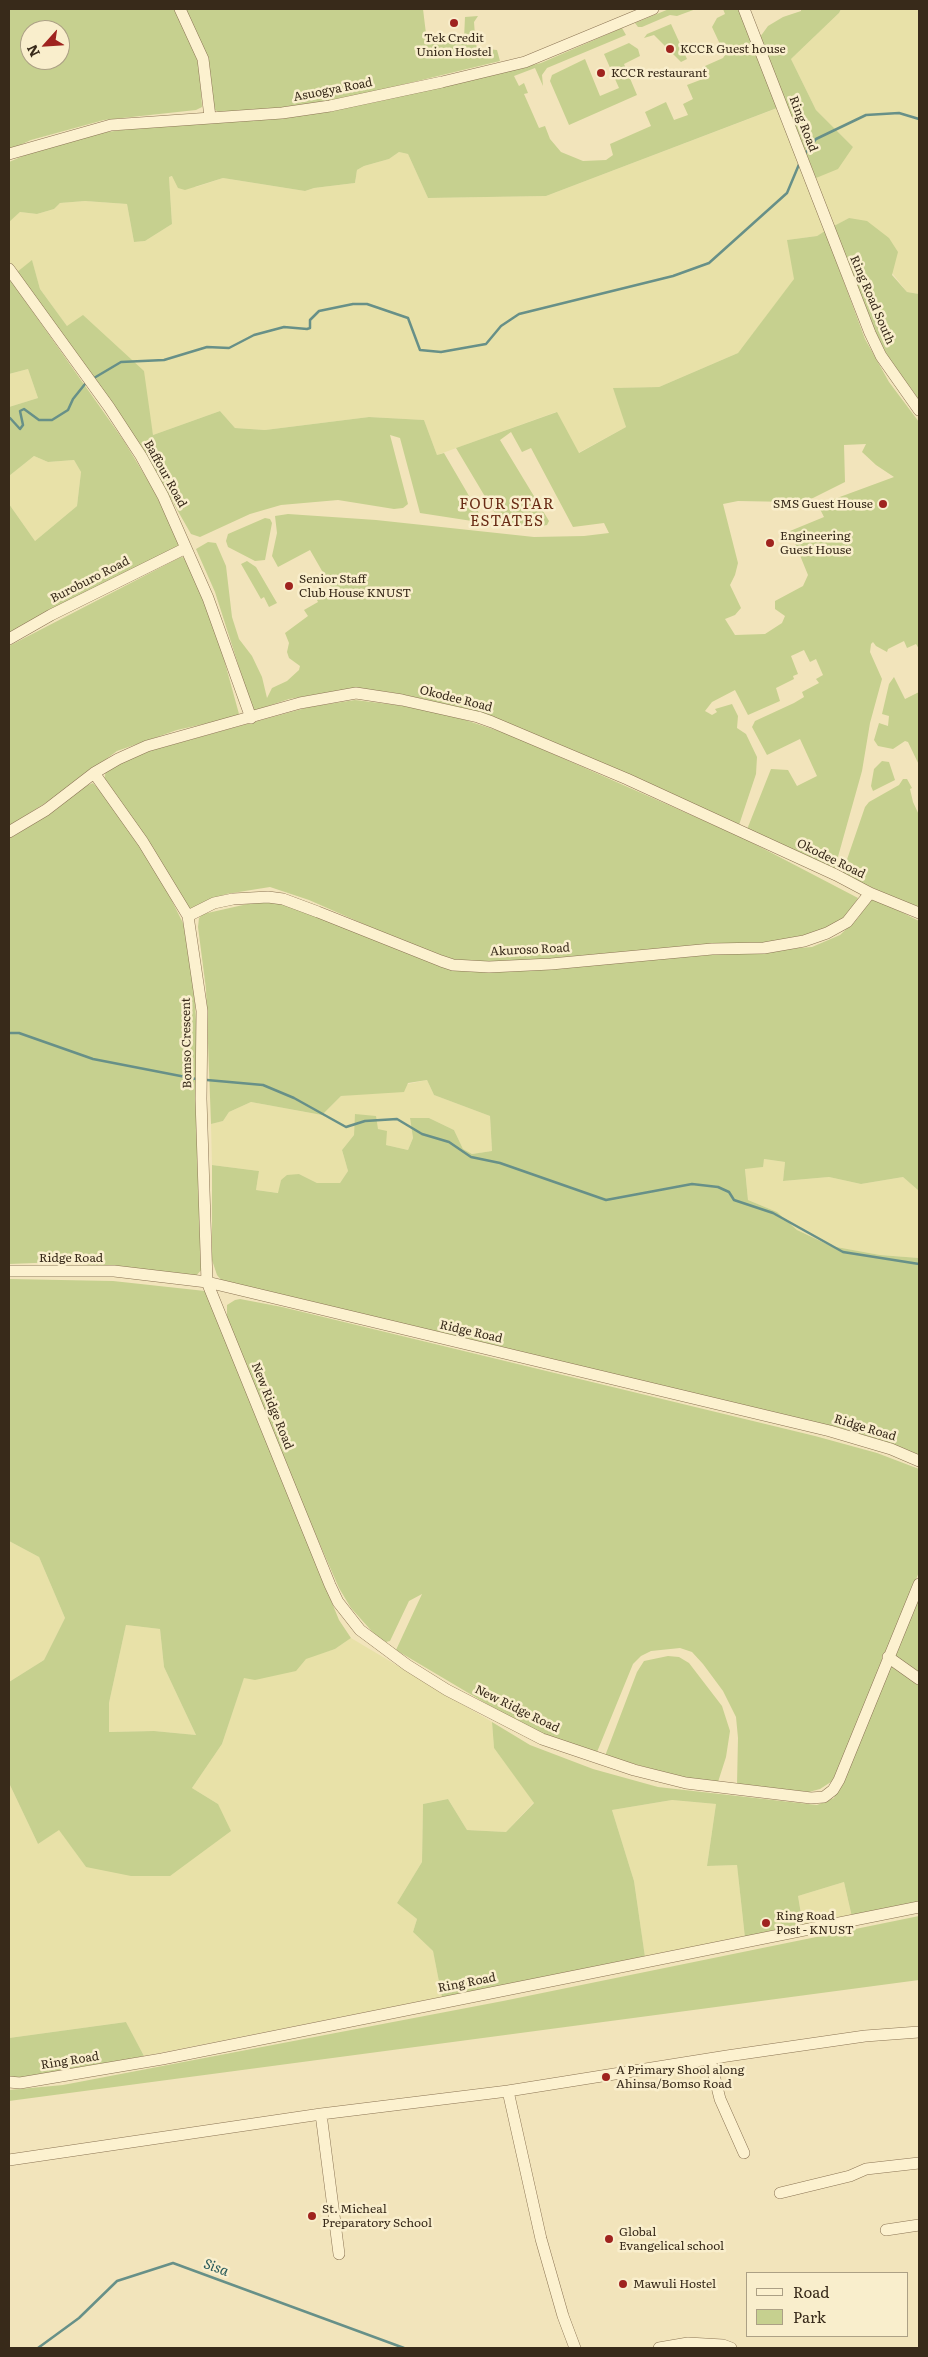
<!DOCTYPE html>
<html>
<head>
<meta charset="utf-8">
<style>
  body { margin:0 }
  #map { position:relative; width:928px; height:2357px; overflow:hidden; background:#f2e4bb; font-family:Literata,serif }
  canvas { display:block }
  .frame { position:absolute; inset:0; border:10px solid #382a1a; pointer-events:none }
  .legend { position:absolute; left:746px; top:2272px; width:162px; height:65px; box-sizing:border-box; background:#f9eecc; border:1px solid #aca085; margin:0; padding:6px 9px; list-style:none; font-size:15px; color:#382a1a }
  .legend li { display:flex; align-items:center; gap:10px; height:25px }
  .legend b { width:25px; border:1px solid #aca085 }
  .north { position:absolute; left:20px; top:20px; width:50px; height:50px; box-sizing:border-box; background:#f9eecc; border:1px solid #aca085; border-radius:50%; rotate:244deg; font-size:14px; font-weight:700; line-height:20px; text-align:center; color:#382a1a }
  .north::after { content:''; display:block; margin:auto; width:18px; height:22px; background:#9f231e; clip-path:polygon(50% 0,100% 100%,50% 72%,0 100%) }
</style>
</head>
<body>
<div id="map">
<canvas width="928" height="2357"></canvas>
<div class="frame"></div>
<ul class="legend">
<li><b style="height:6px;background:#fcf1cf"></b>Road</li>
<li><b style="height:14px;background:#c6d08f"></b>Park</li>
</ul>
<div class="north">N</div>
</div>
<script>
const c = document.querySelector('canvas').getContext('2d');
c.lineJoin = 'round';
function paint(path, color) { c.fillStyle = color; c.fill(path, 'evenodd'); }
const shape = rows => new Path2D(rows.map(r => 'M' + r).join(''));
function stroke(path, color, width, dash) { c.strokeStyle = color; c.lineWidth = width; c.lineCap = dash ? 'butt' : 'round'; c.setLineDash(dash || []); c.stroke(path); }
function write(font, color, halo, rows, align = 'center') {
  c.font = font + ' Literata,serif'; c.lineWidth = 5; c.setLineDash([]); c.textBaseline = 'middle'; c.strokeStyle = halo; c.fillStyle = color; for (const [text, x, y, turn = 0] of rows) {
    c.save(); c.translate(x, y); c.rotate((+turn || 0) * Math.PI / 180); c.textAlign = isNaN(turn) ? turn : align; if (halo) c.strokeText(text, 0, 0); c.fillText(text, 0, 0); c.restore();
  }
}
const farmland = shape([
  [841,9,919,9,919,294,907,292,849,218,817,236,788,240,795,279,738,353,659,387,614,388,626,427,578,453,556,412,437,455,424,420,369,417,265,430,235,428,220,411,153,435,148,411,67,326,40,289,32,261,17,272,9,261,10,220,20,212,37,214,54,209,60,203,85,201,127,204,134,242,145,241,172,224,169,177,173,176,196,187,223,178,305,191,314,188,355,183,357,170,364,166,389,159,399,152,408,154,428,198,546,196,788,104,816,177,853,147,816,110,791,59,839,13],
  [28,369,38,398,9,407,9,374],
  [34,456,48,462,74,460,81,472,77,506,35,541,9,504,9,476],
  [427,1080,434,1095,490,1116,492,1151,472,1154,463,1149,454,1130,429,1118,410,1118,413,1138,408,1150,386,1145,378,1129,356,1114,354,1135,342,1150,348,1171,340,1183,317,1183,299,1174,281,1180,279,1193,256,1190,259,1171,212,1165,211,1124,223,1121,229,1112,251,1102,322,1115,341,1096,361,1094],
  [764,1159,785,1162,783,1181,829,1177,861,1184,903,1177,919,1191,919,1258,880,1255,831,1246,797,1230,777,1212,748,1200,745,1168,762,1167],
  [9,1541,39,1557,65,1618,44,1660,9,1682],
  [126,1625,160,1629,164,1667,196,1735,154,1731,109,1732,109,1703],
  [351,1638,492,1722,494,1748,534,1802,506,1832,467,1830,448,1799,423,1804,422,1862,397,1903,417,1919,413,1932,433,1951,442,1997,144,2056,126,2022,9,2038,9,1783,38,1844,59,1829,86,1867,218,1804,192,1788,222,1744,244,1677,335,1649],
  [672,1800,716,1804,707,1866,737,1865,745,1938,645,1957,634,1881,612,1810],
  [844,1882,852,1917,803,1926,798,1896]
]);
const green = shape([
  [9,9,175,9,199,61,202,107,196,110,104,120,31,140,9,150],
  [30,30,60,30,60,60,30,60],
  [184,9,423,9,427,42,464,39,465,17,478,16,474,22,475,36,467,37,467,45,476,44,477,48,497,50,500,61,339,100,263,110,219,112,215,110],
  [669,9,696,9,677,16,670,15,642,27,638,27,635,23],
  [723,9,739,9,777,108,546,196,428,198,408,154,399,152,389,159,364,166,357,170,355,183,314,188,305,191,223,178,185,190,178,188,172,176,169,177,172,224,145,241,134,242,127,204,85,201,60,203,54,209,37,214,20,212,9,222,9,162,35,151,100,133,166,124,314,114,376,102,541,63,622,28,626,35,547,68,542,75,543,86,535,68,514,76,519,86,524,83,528,93,524,94,539,128,545,126,550,139,561,152,583,161,606,160,613,155,610,144,651,126,645,112,666,102,674,120,688,115,683,104,693,99,687,85,708,77,705,66,723,58,725,55,712,27,717,18,725,14],
  [801,9,841,9,839,13,791,59,816,110,853,147,838,169,816,178,760,37,768,26,783,17,801,11],
  [671,24,687,59,681,62,654,35,644,38,647,34],
  [629,43,638,49,640,56,624,64,637,95,569,125,550,81,552,75,585,59,600,96,619,88,604,54],
  [849,218,867,221,889,238,898,252,892,275,907,292,919,294,919,400,887,355,871,323,834,226],
  [825,231,865,339,889,382,919,422,919,649,916,644,907,648,904,641,888,649,887,652,876,646,873,642,871,644,870,652,882,679,870,723,862,771,834,871,746,832,771,769,788,770,797,786,817,776,800,739,767,755,752,727,755,721,794,703,804,697,802,692,819,683,816,679,823,675,816,659,810,662,804,650,791,656,798,674,793,676,794,679,776,688,780,701,748,715,735,690,712,702,705,711,712,715,717,712,715,709,732,704,738,716,737,728,746,734,757,757,756,774,739,825,486,714,414,697,389,692,348,689,289,699,253,711,215,592,196,549,208,542,216,543,226,566,232,617,239,639,252,656,262,677,267,698,272,688,287,681,299,670,300,666,289,658,287,652,289,643,285,633,308,616,304,610,318,602,317,600,333,590,310,550,278,567,272,556,277,533,275,516,288,514,376,520,534,537,584,536,609,533,604,523,573,527,531,448,522,452,511,432,500,440,549,521,547,525,542,526,502,525,456,448,557,412,579,453,626,427,613,388,659,387,738,353,794,279,787,240,817,236],
  [866,444,862,452,876,465,894,477,818,505,824,517,790,531,808,575,803,586,775,601,775,609,785,616,782,623,765,634,735,635,725,619,735,615,741,608,730,585,735,575,738,563,723,504,738,501,793,502,813,498,845,482,844,445],
  [32,260,40,289,67,326,83,315,144,371,153,435,220,411,235,428,265,430,369,417,424,420,437,455,444,453,479,513,477,520,472,521,420,513,400,438,390,435,408,504,403,508,394,509,338,500,281,505,250,514,200,537,191,534,147,457,17,272],
  [9,278,124,441,153,489,180,542,177,547,119,575,9,634,9,504,35,541,77,506,81,472,74,460,48,462,34,456,9,476,9,407,38,398,28,369,9,374],
  [265,518,270,519,272,523,265,560,255,561,228,547,226,541,228,534],
  [181,557,187,558,193,570,222,652,239,714,235,717,177,730,117,751,58,795,9,826,9,646],
  [247,561,256,567,277,603,269,607,264,597,261,599,241,564],
  [894,677,905,699,919,692,919,765,908,742,905,741,893,749,878,746,874,740,879,723,888,726,889,716,882,714,889,684],
  [355,700,412,707,459,718,508,734,743,838,858,898,848,914,833,926,821,932,771,943,501,964,453,960,384,933,309,900,270,887,226,894,189,910,104,780,106,770,142,753,309,707],
  [882,761,889,762,895,780,873,791,871,786,874,769],
  [903,779,907,779,912,788,910,789,913,802,919,815,919,909,842,874,865,807,869,802,899,785],
  [93,783,108,800,158,873,183,923,192,955,197,1036,203,1268,195,1277,160,1271,60,1262,9,1264,9,839,57,809,79,789],
  [871,899,878,900,919,921,919,1191,903,1177,861,1184,829,1177,783,1181,785,1162,764,1159,763,1167,745,1169,748,1200,777,1212,797,1230,831,1246,880,1255,919,1258,919,1456,848,1430,222,1281,217,1275,212,1260,212,1165,259,1171,256,1190,278,1193,281,1180,287,1175,299,1174,317,1183,340,1183,348,1171,342,1150,354,1135,355,1114,376,1116,378,1129,387,1131,386,1145,408,1150,413,1138,410,1118,429,1118,454,1130,463,1149,472,1154,492,1151,490,1116,434,1095,427,1080,408,1083,404,1092,341,1096,322,1115,251,1102,229,1112,223,1121,211,1124,206,989,198,927,199,918,203,914,252,903,270,901,290,905,437,963,631,961,812,947,840,935,858,918],
  [9,1279,113,1281,205,1291,339,1620,351,1638,335,1649,306,1659,296,1671,255,1680,244,1678,222,1744,192,1788,218,1804,231,1831,170,1876,131,1876,86,1867,59,1830,38,1844,9,1783,9,1682,44,1660,65,1618,39,1557,9,1541],
  [126,1625,160,1629,164,1667,196,1735,154,1731,109,1732,109,1703],
  [240,1299,282,1307,815,1436,877,1453,919,1469,919,1572,834,1780,820,1789,809,1792,737,1784,738,1738,736,1717,723,1691,703,1664,692,1652,680,1648,651,1651,641,1656,633,1664,597,1752,591,1752,524,1726,396,1650,422,1594,409,1601,390,1641,386,1642,377,1637,351,1608,339,1588,287,1469,227,1318,227,1305,235,1300],
  [919,1595,919,1677,896,1658,895,1654],
  [668,1656,679,1657,689,1663,722,1706,730,1731,726,1757,718,1782,689,1779,605,1756,637,1672,644,1661],
  [892,1666,919,1683,919,1903,852,1917,844,1882,798,1896,803,1926,745,1938,737,1865,707,1866,716,1804,672,1800,612,1810,634,1881,645,1957,442,1997,433,1951,413,1932,417,1919,397,1903,422,1862,423,1804,448,1799,467,1830,506,1832,534,1803,494,1748,492,1722,530,1745,593,1769,658,1787,817,1805,834,1798,889,1668],
  [919,1916,919,1980,9,2101,9,2090,63,2085,503,2001],
  [126,2022,144,2056,32,2078,9,2078,9,2038]
]);
const stream = shape([
  [804,155,816,139,866,115,899,113,919,119],
  [94,378,121,362,164,360,207,347,229,348,254,335,284,327,307,329,310,328,310,320,319,311,353,304,367,304,408,318,420,350,441,352,486,344,501,326,519,314,673,276,709,263,787,193,800,162],
  [9,418,10,418,20,429,23,425,20,411,24,409,39,420,52,420,68,410,73,399,85,384],
  [9,1033,19,1033,93,1059,196,1079],
  [207,1080,263,1085,294,1098,346,1127,365,1121,397,1119,422,1134,449,1142,471,1157,500,1163,606,1200,692,1184,718,1187,729,1192,734,1200,773,1213,843,1252,919,1264],
  [38,2348,79,2318,117,2281,173,2263,404,2348]
]);
const minor = shape([
  [180,9,203,59,210,117],
  [744,9,870,333,881,356,919,410],
  [9,154,111,125,282,113,330,106,442,82,525,62,653,9],
  [9,269,109,407,141,456,163,496,208,598,251,718],
  [9,639,51,615,186,548],
  [94,773,143,842,188,916,202,1011,201,1099,207,1282,330,1585,338,1602,360,1630,407,1665,447,1690,542,1739,634,1770,686,1783,811,1798,824,1797,833,1790,839,1780,919,1584],
  [9,832,46,810,94,773,118,759,147,746,300,703,356,693,402,700,478,717,492,722,627,779,836,875,870,893,919,913],
  [188,916,214,903,233,899,268,897,283,899,318,912,441,961,453,965,489,967,551,964,712,949,764,948,804,941,827,933,847,922,870,893],
  [9,1271,114,1271,207,1282,830,1431,891,1449,919,1461],
  [888,1657,919,1679],
  [710,2059,720,2099,744,2153],
  [9,2082,20,2083,162,2059,919,1907],
  [508,2091,541,2239,563,2316,575,2348],
  [321,2114,339,2254],
  [9,2160,321,2114,508,2091,727,2056,865,2036,919,2032],
  [780,2193,850,2176,866,2169,919,2163],
  [886,2230,919,2225],
  [659,2348,688,2343,723,2345,731,2348]
]);
const markers = [
  [454,23,5,"#9f231e"],
  [670,49,5,"#9f231e"],
  [601,73,5,"#9f231e"],
  [883,504,5,"#9f231e"],
  [770,543,5,"#9f231e"],
  [289,586,5,"#9f231e"],
  [766,1923,5,"#9f231e"],
  [606,2077,5,"#9f231e"],
  [312,2216,5,"#9f231e"],
  [609,2239,5,"#9f231e"],
  [623,2284,5,"#9f231e"]
];
const poiNames = [
  ["Tek Credit",454,38,"center"],
  ["Union Hostel",454,52,"center"],
  ["KCCR Guest house",680,49],
  ["KCCR restaurant",611,73],
  ["SMS Guest House",873,504,"right"],
  ["Engineering",780,536],
  ["Guest House",780,550],
  ["Senior Staff",299,579],
  ["Club House KNUST",299,593],
  ["Ring Road",776,1916],
  ["Post - KNUST",776,1930],
  ["A Primary Shool along",616,2070],
  ["Ahinsa/Bomso Road",616,2084],
  ["St. Micheal",322,2209],
  ["Preparatory School",322,2223],
  ["Global",619,2232],
  ["Evangelical school",619,2246],
  ["Mawuli Hostel",633,2284]
];
const streetNames = [
  ["Asuogya Road",333,90,-11],
  ["Ring Road",803,124,69],
  ["Ring Road South",872,300,67],
  ["Baffour Road",165,474,61],
  ["Buroburo Road",90,580,-27],
  ["Okodee Road",456,699,14],
  ["Okodee Road",831,859,26],
  ["Akuroso Road",530,950,-3],
  ["Bomso Crescent",187,1043,-91],
  ["Ridge Road",71,1258],
  ["Ridge Road",471,1332,13],
  ["New Ridge Road",272,1406,68],
  ["Ridge Road",865,1428,17],
  ["New Ridge Road",517,1709,26],
  ["Ring Road",467,1983,-11],
  ["Ring Road",70,2061,-9]
];
const waterNames = [
  ["Sisa",216,2268,20]
];
const quarterNames = [
  ["FOUR STAR",507,505],
  ["ESTATES",507,522]
];
paint(farmland, '#e8e1a8');
paint(green, '#c6d08f');
stroke(stream, '#679088', 2.5);
stroke(minor, '#8b7454', 12);
stroke(minor, '#fcf1cf', 11);
for (const [x, y, r, color] of markers) { const dot = new Path2D(); dot.arc(x, y, r, 0, 2 * Math.PI); c.fillStyle = color; c.fill(dot); stroke(dot, '#f9eecc', 2); }
write('12px', '#382a1a', '#f9eecc', poiNames, 'left');
write('12px', '#382a1a', '#f9eecc', streetNames);
write('italic 14px', '#285a59', '#f9eecc', waterNames);
c.letterSpacing = '1px';
write('15px', '#692b15', '#f9eecc', quarterNames);
c.letterSpacing = '0px';
</script>
</body>
</html>
